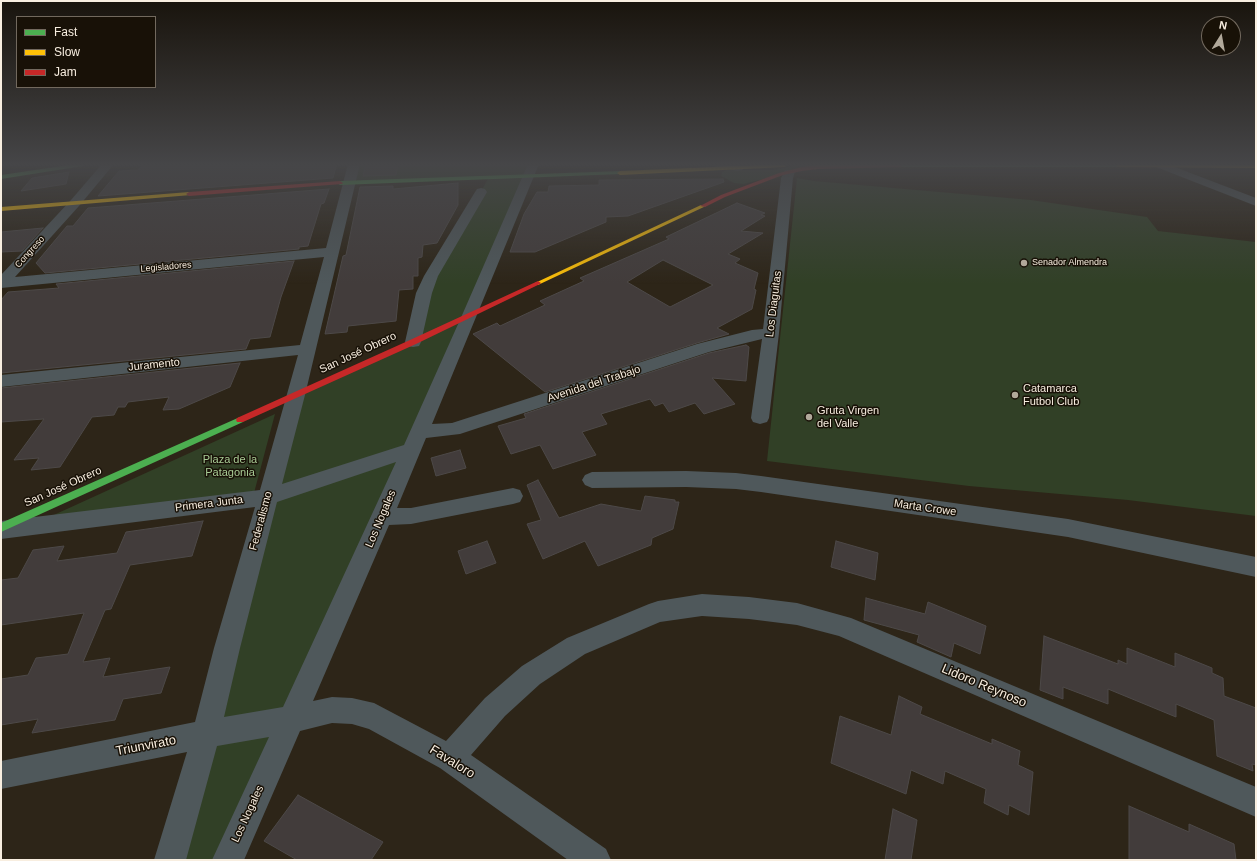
<!DOCTYPE html>
<html>
<head>
<meta charset="utf-8">
<style>
  body { margin:0 }
  #map { position:relative; width:1257px; height:861px; overflow:hidden; background:#2d2518; font-family:Arial,sans-serif }
  canvas { display:block }
  .frame { position:absolute; inset:0; border:2px solid #f8eee0; pointer-events:none }
  .legend { position:absolute; left:16px; top:16px; width:140px; height:72px; box-sizing:border-box; background:#181107; border:1px solid #72695e; margin:0; padding:5px 7px; list-style:none; font-size:12px; color:#f8eee0 }
  .legend li { display:flex; align-items:center; gap:8px; height:20px }
  .legend b { width:20px; border:1px solid #72695e }
  .north { position:absolute; left:1201px; top:16px; width:40px; height:40px; box-sizing:border-box; background:#181107; border:1px solid #72695e; border-radius:50%; rotate:11deg; font-size:11px; font-weight:700; line-height:16px; text-align:center; color:#f8eee0 }
  .north::after { content:''; display:block; margin:auto; width:14px; height:18px; background:#b1a89a; clip-path:polygon(50% 0,100% 100%,50% 72%,0 100%) }
</style>
</head>
<body>
<div id="map">
<canvas width="1257" height="861"></canvas>
<div class="frame"></div>
<ul class="legend">
<li><b style="height:5px;background:#4caf50"></b>Fast</li>
<li><b style="height:5px;background:#ffc107"></b>Slow</li>
<li><b style="height:5px;background:#c62828"></b>Jam</li>
</ul>
<div class="north">N</div>
</div>
<script>
const c = document.querySelector('canvas').getContext('2d');
c.lineJoin = 'round';
function paint(path, color) { c.fillStyle = color; c.fill(path, 'evenodd'); }
const shape = rows => new Path2D(rows.map(r => 'M' + r).join(''));
function stroke(path, color, width, dash) { c.strokeStyle = color; c.lineWidth = width; c.lineCap = dash ? 'butt' : 'round'; c.setLineDash(dash || []); c.stroke(path); }
function write(font, color, halo, rows, align = 'center') {
  c.font = font + ' Arial,sans-serif'; c.lineWidth = 3; c.setLineDash([]); c.textBaseline = 'middle'; c.strokeStyle = halo; c.fillStyle = color; for (const [text, x, y, turn = 0] of rows) {
    c.save(); c.translate(x, y); c.rotate((+turn || 0) * Math.PI / 180); c.textAlign = isNaN(turn) ? turn : align; if (halo) c.strokeText(text, 0, 0); c.fillText(text, 0, 0); c.restore();
  }
}
const green = shape([
  [354,164,533,164,228,860,170,860,296,395,413,342,424,293,489,177,349,182],
  [800,164,862,164,862,165,822,165,743,184,734,183,721,176,722,172,726,170,774,170],
  [797,178,814,181,1031,200,1147,217,1158,231,1256,242,1256,516,1128,500,969,486,767,461],
  [275,414,254,493,45,519]
]);
const building = shape([
  [143,164,337,164,333,178,98,196,119,171,138,170,143,164],
  [366,164,398,164,396,175,363,176,366,164],
  [69,172,66,184,21,191,32,178,69,172],
  [723,179,724,182,628,216,606,217,606,222,535,252,510,252,524,214,537,192,548,192,549,186,599,185,599,180,723,179],
  [458,183,458,205,437,243,423,245,422,257,418,258,418,276,413,276,413,289,399,290,396,321,348,326,347,332,325,334,343,256,346,255,360,187,393,186,393,189,458,183],
  [329,189,324,203,321,204,308,246,299,247,299,249,45,273,36,263,67,226,73,226,88,208,329,189],
  [737,203,765,213,761,215,765,216,741,231,763,233,728,254,740,259,735,263,758,273,754,289,756,290,752,309,717,328,729,334,697,343,545,392,473,334,497,323,500,326,545,305,540,301,584,281,580,278,669,239,666,237,737,203],
  [663,260,713,285,670,307,627,282,663,260],
  [43,228,22,251,1,252,1,232,43,228],
  [294,261,281,297,270,337,250,339,246,349,1,373,1,300,8,292,59,288,56,284,294,261],
  [746,345,749,347,746,381,712,378,735,404,704,414,695,403,669,412,663,403,655,406,650,399,601,414,607,424,582,432,596,455,553,469,540,445,511,454,498,426,526,418,524,414,709,353,746,345],
  [240,363,230,387,179,409,163,410,169,397,128,402,125,407,118,407,114,415,92,417,60,467,31,470,39,458,14,460,44,419,1,422,1,388,240,363],
  [460,450,466,468,436,476,431,458,460,450],
  [538,480,559,518,601,504,641,511,645,496,675,500,675,502,679,502,673,529,652,538,651,545,598,566,585,541,543,559,527,524,541,520,527,485,538,480],
  [203,521,192,556,130,565,111,609,105,610,83,662,110,658,103,677,170,667,161,693,123,699,115,720,32,733,38,719,1,725,1,679,28,675,36,658,68,654,84,613,1,625,1,580,18,578,33,550,64,546,57,561,117,553,126,532,203,521],
  [487,541,496,563,466,574,458,551,487,541],
  [836,541,878,553,875,580,831,567,836,541],
  [866,598,925,614,928,602,986,626,980,654,954,643,951,657,917,642,919,635,864,620,866,598],
  [1044,636,1118,664,1118,660,1127,664,1127,648,1175,667,1175,653,1212,668,1212,673,1223,678,1224,696,1256,708,1256,765,1252,764,1253,771,1217,756,1214,720,1176,704,1176,717,1108,689,1108,704,1063,687,1063,699,1040,690,1044,636],
  [899,696,922,707,920,714,992,744,992,739,1020,751,1018,765,1033,772,1029,815,1009,805,1008,815,984,803,986,789,945,771,943,784,911,770,906,794,831,763,840,716,891,735,899,696],
  [298,795,383,842,371,860,297,860,264,841,298,795],
  [1129,806,1189,832,1189,824,1234,844,1236,860,1129,860,1129,806],
  [893,809,917,820,911,860,885,860,893,809]
]);
const street = shape([
  [102,164,114,164,79,206,15,277,326,248,348,164,360,164,305,395,282,484,404,445,463,313,528,164,539,164,432,424,452,423,697,344,752,330,763,329,781,178,785,170,793,170,795,172,793,178,779,333,769,418,767,422,760,424,753,422,751,418,762,339,709,352,460,434,426,438,397,508,411,508,513,488,520,490,523,496,520,502,513,504,411,524,389,525,313,701,332,697,352,698,374,703,446,741,485,698,522,666,567,638,649,604,658,601,702,594,749,597,797,603,851,618,1256,787,1256,817,839,636,797,625,749,619,702,616,660,622,585,654,540,684,505,716,471,755,606,849,611,860,568,860,440,768,369,729,352,724,332,723,300,731,244,860,212,860,269,737,217,746,186,860,154,860,187,752,1,789,1,761,195,722,214,648,255,507,1,539,1,521,260,490,298,355,1,387,1,375,300,345,324,257,1,288,1,275,71,200,102,164],
  [396,462,283,707,224,717,240,648,277,502,396,462],
  [712,164,733,164,742,166,744,168,742,170,738,171,714,166,712,164],
  [1155,164,1167,164,1256,198,1256,206,1156,167,1154,165,1155,164],
  [481,188,485,189,487,192,438,276,432,293,421,342,419,346,413,347,407,346,405,342,416,293,424,276,475,192,477,189,481,188],
  [686,471,736,473,761,476,1068,519,1256,557,1256,577,1068,537,761,492,736,489,686,487,592,488,585,485,582,480,585,475,592,472,686,471]
]);
const fast = shape([
  [75,164,86,164,83,166,1,179,1,175,75,164],
  [899,164,1119,164,1121,165,1118,167,897,167,896,166,899,164],
  [620,171,622,172,622,174,340,185,337,183,340,181,620,171],
  [240,417,243,418,244,420,243,422,1,532,1,523,240,417]
]);
const slow = shape([
  [783,164,786,166,785,167,620,175,617,173,620,171,783,164],
  [1117,164,1256,164,1256,168,1118,167,1115,165,1117,164],
  [189,192,191,193,191,195,1,211,1,207,189,192],
  [701,205,706,206,540,284,538,285,535,283,701,205]
]);
const jam = shape([
  [899,164,902,166,901,167,818,169,802,171,783,175,725,197,705,207,700,206,721,195,779,173,802,167,818,165,899,164],
  [340,181,343,183,342,184,189,196,186,194,189,192,340,181],
  [538,281,541,283,540,284,416,344,243,422,237,422,236,420,237,418,410,340,538,281]
]);
const markers = [
  [1024,263,4,"#b1a89a"],
  [1015,395,4,"#b1a89a"],
  [809,417,4,"#b1a89a"]
];
const farStreetnames = [
  ["Congreso",30,252,-48],
  ["Legisladores",166,267,-5]
];
const farPoinames = [
  ["Senador Almendra",1032,263]
];
const streetNames = [
  ["Los Diaguitas",774,304,-83],
  ["San José Obrero",358,353,-25],
  ["Juramento",154,365,-6],
  ["Avenida del Trabajo",594,384,-18],
  ["San José Obrero",63,487,-24],
  ["Primera Junta",209,504,-7],
  ["Marta Crowe",925,508,8],
  ["Los Nogales",381,519,-67],
  ["Federalismo",261,521,-75],
  ["Los Nogales",248,814,-65]
];
const poiNames = [
  ["Catamarca",1023,389],
  ["Futbol Club",1023,402],
  ["Gruta Virgen",817,411],
  ["del Valle",817,424]
];
const parkNames = [
  ["Plaza de la",230,460],
  ["Patagonia",230,473]
];
const nearStreetnames = [
  ["Lidoro Reynoso",984,686,23],
  ["Triunvirato",146,746,-11],
  ["Favaloro",452,762,32]
];
paint(green, '#314026');
paint(building, '#423c3b');
stroke(building, '#4d4948', 1);
paint(street, '#4f585b');
paint(fast, '#4caf50');
paint(slow, '#ffc107');
paint(jam, '#c62828');
const sky = c.createLinearGradient(0, 0, 0, 284);
sky.addColorStop(0, '#19140d');
sky.addColorStop(0.58, '#464648');
sky.addColorStop(1, '#46464800');
c.fillStyle = sky;
c.fillRect(0, 0, 1257, 284);
for (const [x, y, r, color] of markers) { const dot = new Path2D(); dot.arc(x, y, r, 0, 2 * Math.PI); c.fillStyle = color; c.fill(dot); stroke(dot, '#181107', 1.5); }
write('9px', '#f8eee0', '#181107', farStreetnames);
write('9px', '#f8eee0', '#181107', farPoinames, 'left');
write('11px', '#f8eee0', '#181107', streetNames);
write('11px', '#f8eee0', '#181107', poiNames, 'left');
write('11px', '#a9cc96', '#181107', parkNames);
write('13px', '#f8eee0', '#181107', nearStreetnames);
</script>
</body>
</html>
